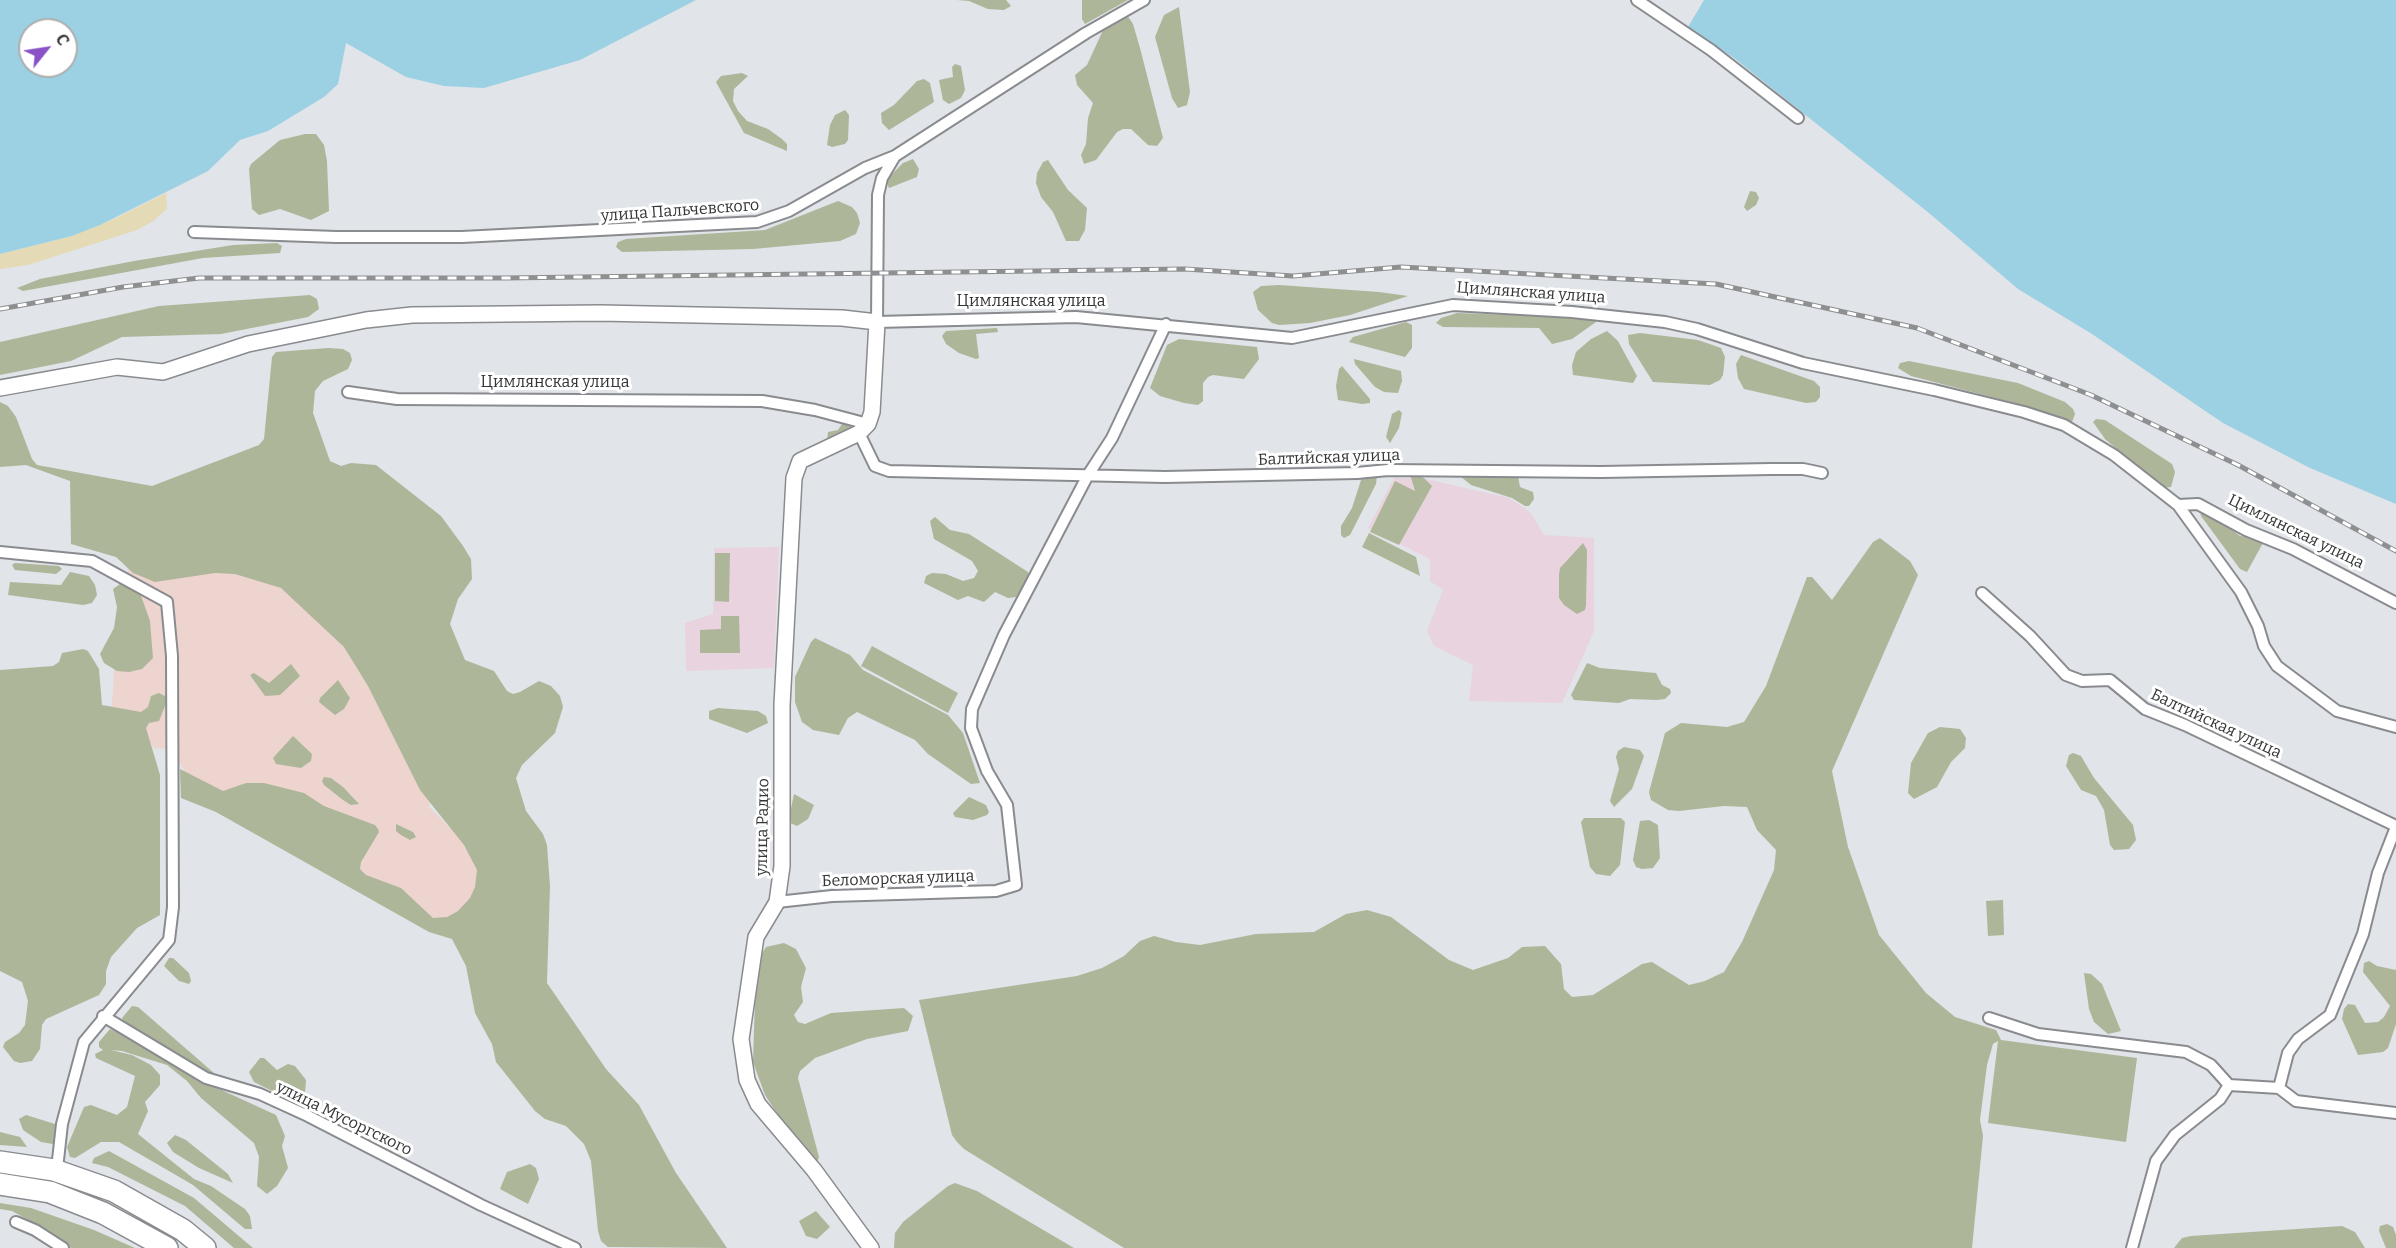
<!DOCTYPE html>
<html>
<head>
<meta charset="utf-8">
<style>
  body { margin:0 }
  #map { position:relative; width:2396px; height:1248px; overflow:hidden; background:#e1e4e8; font-family:Bitter,serif }
  canvas { display:block }
  .north { position:absolute; left:18px; top:18px; width:60px; height:60px; box-sizing:border-box; background:#fff; border:2px solid #aeaeaf; border-radius:50%; rotate:60deg; font-size:16px; font-weight:700; line-height:24px; text-align:center; color:#343536 }
  .north::after { content:''; display:block; margin:auto; width:21px; height:27px; background:#8b51c7; clip-path:polygon(50% 0,100% 100%,50% 72%,0 100%) }
</style>
</head>
<body>
<div id="map">
<canvas width="2396" height="1248"></canvas>
<div class="north">С</div>
</div>
<script>
const c = document.querySelector('canvas').getContext('2d');
c.lineJoin = 'round';
function paint(path, color) { c.fillStyle = color; c.fill(path, 'evenodd'); }
const shape = rows => new Path2D(rows.map(r => 'M' + r).join(''));
function stroke(path, color, width, dash) { c.strokeStyle = color; c.lineWidth = width; c.lineCap = dash ? 'butt' : 'round'; c.setLineDash(dash || []); c.stroke(path); }
function write(font, color, halo, rows, align = 'center') {
  c.font = font + ' Bitter,serif'; c.lineWidth = 6; c.setLineDash([]); c.textBaseline = 'middle'; c.strokeStyle = halo; c.fillStyle = color; for (const [text, x, y, turn = 0] of rows) {
    c.save(); c.translate(x, y); c.rotate((+turn || 0) * Math.PI / 180); c.textAlign = isNaN(turn) ? turn : align; if (halo) c.strokeText(text, 0, 0); c.fillText(text, 0, 0); c.restore();
  }
}
const education = shape([
  [1394,478,1426,479,1509,498,1530,512,1544,535,1594,538,1594,631,1562,703,1469,701,1473,665,1434,646,1427,631,1443,590,1430,581,1430,559,1368,528],
  [779,547,774,668,686,671,685,623,713,614,714,548]
]);
const medical = shape([
  [222,497,374,647,435,782,429,807,486,863,465,939,196,789,171,749,154,748,137,725,111,719,114,673,136,507]
]);
const green = shape([
  [957,0,1006,0,1011,6,1004,10,988,9,969,1],
  [1082,0,1128,0,1085,24,1082,19],
  [1179,7,1190,92,1187,105,1178,108,1172,98,1155,37,1164,15],
  [1127,15,1133,24,1140,48,1163,138,1157,146,1148,145,1131,129,1123,129,1117,132,1096,160,1084,164,1081,155,1086,144,1088,118,1093,103,1077,85,1075,75,1087,65,1104,28],
  [955,64,961,66,965,90,961,98,949,104,943,100,939,80,953,77,952,67],
  [742,73,748,76,734,89,733,101,738,111,747,121,768,129,782,139,787,144,787,151,744,133,716,82,721,76],
  [924,79,930,83,934,102,889,130,882,123,881,113,894,105,917,81],
  [845,110,849,115,848,140,845,144,832,147,827,145,830,125,835,115],
  [305,134,316,134,324,145,327,161,329,211,311,220,280,209,259,215,252,209,249,169,251,164,280,140],
  [913,159,919,169,917,177,889,188,887,183,890,176,903,163],
  [1048,160,1068,190,1087,208,1085,230,1079,241,1066,241,1053,212,1041,197,1036,183,1037,173,1043,162],
  [1750,191,1756,192,1759,198,1756,205,1747,211,1744,207],
  [838,201,852,207,857,213,860,223,856,234,840,241,753,249,622,252,616,247,618,242,626,239,765,230],
  [277,243,282,246,280,253,203,258,23,291,17,288,40,279,134,261,233,245],
  [1279,285,1379,292,1408,296,1350,315,1310,323,1279,325,1272,323,1258,310,1253,292,1261,286],
  [310,295,317,299,319,309,308,317,221,334,122,337,71,361,0,375,0,342,159,306],
  [1457,313,1592,318,1596,322,1572,339,1552,344,1539,328,1443,327,1436,323,1441,318],
  [1406,322,1412,325,1412,348,1405,357,1349,342,1353,337],
  [997,328,998,332,976,334,979,358,976,359,959,353,946,344,942,336,946,331],
  [1607,331,1618,341,1631,365,1637,376,1633,383,1573,375,1572,365,1576,352,1591,339],
  [1640,333,1698,340,1721,348,1725,357,1723,375,1720,380,1710,385,1653,382,1629,344,1628,335],
  [1179,339,1257,347,1259,359,1244,379,1213,375,1208,377,1203,383,1203,401,1198,405,1184,403,1160,396,1150,388,1167,345],
  [328,348,343,349,350,353,352,360,348,369,323,381,315,391,313,413,330,461,341,466,351,463,376,465,441,516,463,546,471,559,472,579,458,599,450,624,465,660,494,671,507,691,513,694,520,692,539,681,551,686,560,696,563,707,555,733,522,765,516,778,526,811,543,834,547,845,550,886,547,983,606,1069,639,1105,676,1173,727,1248,608,1247,601,1241,598,1231,591,1161,584,1144,566,1126,545,1119,535,1111,496,1062,492,1044,475,1013,466,966,452,939,429,932,216,812,181,798,180,769,223,791,246,783,264,783,304,793,324,806,375,825,378,829,379,832,361,862,360,869,366,875,401,888,433,918,447,917,458,911,470,898,475,887,477,870,464,845,420,790,368,686,344,647,281,588,235,574,215,573,155,582,133,573,116,557,71,544,70,481,26,465,0,467,0,402,8,406,16,417,32,459,37,465,152,486,259,445,264,439,272,357,276,352],
  [1741,355,1814,381,1820,387,1820,397,1816,402,1806,403,1744,389,1738,378,1736,364],
  [1354,359,1401,371,1402,381,1398,393,1384,392,1375,387,1355,364],
  [1909,361,2018,383,2065,402,2073,409,2075,414,2072,422,2066,422,2026,406,1911,376,1898,368,1900,363],
  [1342,366,1370,399,1370,403,1362,404,1338,400,1336,386,1339,369],
  [1399,410,1402,413,1399,428,1390,443,1386,437,1392,414],
  [2096,419,2105,420,2172,464,2175,472,2171,487,2163,488,2105,439,2093,422],
  [842,424,850,425,852,430,827,441,828,432,838,430],
  [1409,471,1424,478,1432,486,1399,545,1370,532,1395,481,1415,491],
  [1377,475,1376,484,1350,535,1344,538,1341,535,1341,526,1352,508,1362,477],
  [1460,476,1518,476,1520,487,1533,492,1534,499,1529,506,1525,506,1512,498,1471,485],
  [2200,511,2206,511,2240,536,2257,538,2263,543,2247,572,2240,569,2201,516],
  [935,517,950,530,969,534,1028,572,1029,576,1016,597,1008,598,995,592,984,602,968,596,958,600,924,583,926,576,932,573,946,574,963,581,974,578,978,571,972,561,934,539,930,521],
  [1369,533,1416,557,1420,576,1362,547],
  [1880,538,1910,561,1918,575,1832,771,1848,847,1879,935,1926,993,1955,1017,1996,1030,2001,1040,2137,1058,2126,1142,1988,1123,1998,1041,1993,1044,1987,1065,1980,1120,1983,1136,1972,1248,1124,1248,964,1149,957,1142,952,1135,919,1000,1077,976,1102,968,1124,956,1140,941,1154,936,1176,942,1200,945,1256,934,1314,932,1346,914,1367,910,1391,917,1449,960,1473,970,1508,958,1522,947,1545,946,1561,964,1564,989,1572,997,1593,995,1642,964,1652,962,1689,985,1705,981,1724,972,1742,942,1774,870,1776,850,1757,830,1747,807,1724,806,1679,811,1668,810,1651,800,1649,792,1665,733,1681,723,1727,727,1744,722,1766,686,1807,577,1812,577,1832,600,1873,542],
  [1583,543,1587,550,1586,605,1585,610,1577,614,1564,605,1559,598,1559,575,1560,568],
  [715,553,730,553,729,602,715,601],
  [15,563,59,566,62,569,56,574,15,570,12,565],
  [70,572,89,576,95,585,97,595,92,603,83,605,8,595,10,582,61,585],
  [120,584,140,593,150,621,153,658,142,669,129,672,117,671,104,663,100,654,114,628,117,607,113,589],
  [721,616,739,616,740,653,700,653,700,630,721,629],
  [815,638,850,655,863,670,948,715,963,733,980,783,971,784,928,754,915,740,857,712,848,718,839,735,813,730,802,722,795,702,795,677,811,642],
  [872,646,958,693,948,713,861,666],
  [83,649,88,651,99,669,102,705,141,712,148,707,151,696,159,693,165,696,167,701,159,721,149,723,146,728,160,775,160,915,137,928,111,957,106,971,106,984,99,995,46,1019,42,1025,40,1049,32,1061,20,1063,14,1061,3,1047,5,1042,19,1033,25,1025,28,1001,22,982,0,971,0,670,53,666,59,662,62,653],
  [1587,663,1600,668,1656,673,1662,685,1670,689,1671,693,1665,699,1657,700,1630,699,1619,703,1574,700,1571,695],
  [291,664,300,676,280,695,265,696,250,675,254,673,269,683],
  [338,680,350,698,344,709,335,715,319,702,320,698],
  [718,708,758,711,766,716,768,723,747,733,709,719,709,711],
  [1940,727,1960,729,1966,738,1965,748,1951,762,1937,787,1914,799,1908,793,1911,763,1928,733],
  [293,736,312,754,311,761,301,768,276,764,273,758],
  [1624,747,1640,750,1644,756,1632,789,1614,807,1610,801,1619,769,1616,757,1618,751],
  [2073,753,2081,756,2094,778,2133,825,2136,840,2129,849,2114,850,2110,845,2104,810,2096,796,2081,790,2066,766,2069,755],
  [324,777,331,778,343,787,359,804,351,805,343,800,324,785,322,781],
  [794,794,814,805,808,819,797,826,790,823,789,818],
  [969,797,986,805,989,812,987,815,973,820,955,817,953,813],
  [1584,818,1621,818,1625,822,1620,865,1610,876,1596,874,1590,867,1581,822],
  [1649,820,1658,825,1660,858,1653,868,1642,869,1636,867,1633,860,1640,821],
  [396,824,413,832,416,837,410,840,401,835,396,831],
  [2003,900,2004,935,1988,936,1986,901],
  [784,943,796,949,806,968,801,987,803,1002,794,1015,798,1022,805,1024,831,1013,904,1008,913,1016,908,1031,867,1039,815,1058,800,1071,798,1078,819,1157,816,1166,810,1164,765,1095,753,1062,755,999,761,955,766,947],
  [169,958,173,958,189,973,191,981,189,984,179,981,164,966],
  [2369,961,2377,966,2396,970,2396,1024,2388,1048,2383,1052,2358,1055,2342,1019,2344,1009,2348,1004,2355,1005,2365,1023,2378,1022,2384,1017,2390,1006,2363,972,2364,963],
  [2084,973,2091,974,2102,984,2121,1031,2108,1034,2094,1022,2089,1009],
  [132,1006,138,1007,214,1073,214,1077,124,1023,122,1018],
  [110,1029,139,1041,202,1081,276,1115,285,1136,282,1146,288,1168,277,1186,267,1194,257,1186,259,1157,254,1143,201,1098,187,1081,167,1065,122,1051,111,1050,132,1055,151,1065,160,1075,160,1085,145,1102,148,1111,138,1134,194,1179,211,1186,245,1209,250,1216,252,1229,245,1229,193,1185,119,1142,101,1142,75,1158,70,1157,67,1147,84,1107,91,1105,117,1115,127,1107,135,1076,96,1058,95,1054,103,1050,99,1047,99,1042],
  [260,1058,264,1058,277,1070,288,1064,295,1066,306,1080,305,1094,278,1094,254,1082,249,1072],
  [26,1115,55,1124,56,1140,53,1144,41,1142,23,1130,19,1119],
  [0,1132,20,1137,27,1147,0,1145],
  [175,1135,186,1140,228,1174,233,1183,199,1168,173,1152,167,1143],
  [109,1151,194,1198,253,1248,234,1248,185,1206,108,1167,92,1163,94,1158],
  [530,1164,536,1168,539,1179,528,1204,500,1189,507,1172],
  [955,1183,977,1191,1074,1248,894,1248,895,1233,903,1222,948,1186],
  [0,1203,31,1208,94,1230,135,1248,71,1248,52,1233,12,1211,0,1209],
  [816,1211,830,1227,817,1239,806,1236,799,1221],
  [2387,1224,2393,1227,2396,1235,2396,1248,2386,1248,2379,1231,2380,1226],
  [2342,1226,2355,1232,2365,1248,2174,1248,2182,1238,2191,1236]
]);
const sand = shape([
  [166,193,167,209,152,222,137,230,28,265,0,269,0,254,72,236,118,217]
]);
const water = shape([
  [0,0,696,0,580,60,484,88,444,86,406,77,346,43,338,84,324,97,268,131,240,140,208,171,100,225,72,236,0,254],
  [30,30,66,30,66,66,30,66],
  [1704,0,2396,0,2396,504,2310,468,2223,423,2092,334,2018,289,1929,213,1808,117,1734,58,1688,27]
]);
const street = shape([
  [1637,0,1711,50,1798,118],
  [895,156,882,178,878,195,877,322,1076,317,1292,338,1453,305,1572,312,1665,322,1697,329,1803,363,1934,390,2024,412,2064,425,2114,455,2178,505,2198,504,2246,530,2293,549,2396,603],
  [194,232,336,237,462,237,757,222,789,211,865,168,895,156,1086,33,1144,0],
  [348,392,397,399,762,401,815,410,868,424],
  [859,433,875,466,889,471,1165,477,1357,473,1388,470,1601,472,1771,469,1803,469,1822,473],
  [2178,505,2241,592,2258,626,2264,646,2277,666,2337,711,2396,727],
  [0,552,92,561,167,602,172,656,173,907,169,940,84,1042,62,1124,58,1160,54,1170],
  [1982,593,2030,636,2066,675,2082,681,2110,680,2145,709,2185,725,2396,826],
  [777,902,832,896,996,891,1016,885,1007,805,987,771,971,728,972,709,1004,635,1088,475,1112,438,1166,324],
  [103,1016,206,1078,260,1094,308,1116,481,1205,575,1248],
  [1989,1018,2038,1034,2186,1052,2211,1065,2229,1085],
  [2229,1085,2279,1088,2296,1101,2396,1113],
  [2279,1088,2288,1053,2298,1039,2330,1015,2363,934,2378,873,2396,827],
  [16,1222,35,1230,63,1248],
  [2132,1248,2156,1161,2175,1135,2220,1099,2229,1085]
]);
const secondary = shape([
  [0,388,117,367,163,372,248,344,366,320,412,315,600,313,842,318,877,322,872,412,868,424,859,433,800,461,794,478,782,705,782,866,777,902,756,937,741,1039,747,1080,758,1104,814,1170,871,1248]
]);
const highway = shape([
  [0,1162,54,1170,114,1191,183,1230,205,1248],
  [0,1184,50,1192,103,1213,167,1248]
]);
const rail = shape([
  [0,309,123,287,199,278,505,278,1185,269,1293,276,1401,267,1716,284,1917,328,2091,395,2238,465,2396,551]
]);
const streetNames = [
  ["улица Пальчевского",680,211,-4],
  ["Цимлянская улица",1531,293,4],
  ["Цимлянская улица",1031,302],
  ["Цимлянская улица",555,383],
  ["Балтийская улица",1329,458,-2],
  ["Цимлянская улица",2296,532,26],
  ["Балтийская улица",2216,724,25],
  ["улица Радио",763,827,-89],
  ["Беломорская улица",898,879,-2],
  ["улица Мусоргского",344,1119,26]
];
paint(education, '#e9d3df');
paint(medical, '#edd4ce');
paint(green, '#aeb69a');
paint(sand, '#e4dbb6');
paint(water, '#9bd1e3');
stroke(street, '#898b8f', 14);
stroke(secondary, '#898b8f', 18);
stroke(highway, '#898b8f', 24);
stroke(street, '#fff', 10);
stroke(secondary, '#fff', 15);
stroke(highway, '#fff', 21);
stroke(rail, '#8d8f91', 5);
stroke(rail, '#fff', 3, [9]);
write('16px', '#343536', '#fff', streetNames);
</script>
</body>
</html>
